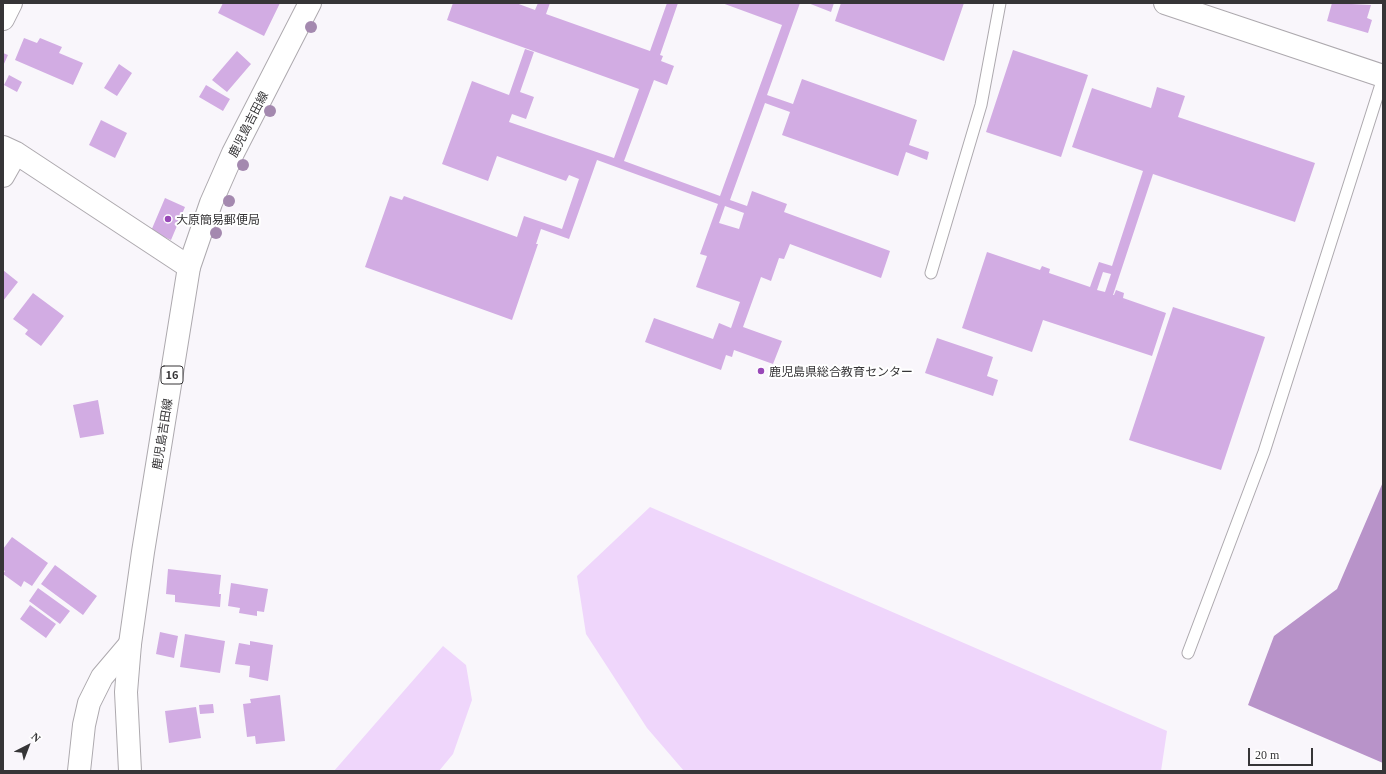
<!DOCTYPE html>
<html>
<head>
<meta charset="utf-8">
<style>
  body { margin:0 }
  #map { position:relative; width:1386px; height:774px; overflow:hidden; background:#f9f6fb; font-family:Georgia,serif }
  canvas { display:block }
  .frame { position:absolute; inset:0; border:4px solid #363537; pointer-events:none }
  .north { position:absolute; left:8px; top:726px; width:40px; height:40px; -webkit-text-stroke:3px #fff; paint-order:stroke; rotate:42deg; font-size:11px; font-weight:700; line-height:16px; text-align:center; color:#363537 }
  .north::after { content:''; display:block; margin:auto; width:14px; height:18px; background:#363537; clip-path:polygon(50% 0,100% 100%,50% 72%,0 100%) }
  .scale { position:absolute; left:1248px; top:748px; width:65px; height:18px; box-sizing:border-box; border:2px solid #363537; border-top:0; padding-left:5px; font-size:12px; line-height:14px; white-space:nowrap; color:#363537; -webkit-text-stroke:3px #fff; paint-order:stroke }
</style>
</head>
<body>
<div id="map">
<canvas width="1386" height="774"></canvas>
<div class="frame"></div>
<div class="north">N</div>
<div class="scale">20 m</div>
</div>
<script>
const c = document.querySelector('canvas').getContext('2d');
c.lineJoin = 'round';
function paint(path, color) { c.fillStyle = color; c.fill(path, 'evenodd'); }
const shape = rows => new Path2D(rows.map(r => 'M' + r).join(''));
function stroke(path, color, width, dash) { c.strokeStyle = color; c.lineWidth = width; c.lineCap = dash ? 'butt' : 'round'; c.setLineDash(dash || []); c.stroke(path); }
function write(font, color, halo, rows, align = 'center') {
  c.font = font + ' Georgia,"Noto Sans JP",serif'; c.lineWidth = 4; c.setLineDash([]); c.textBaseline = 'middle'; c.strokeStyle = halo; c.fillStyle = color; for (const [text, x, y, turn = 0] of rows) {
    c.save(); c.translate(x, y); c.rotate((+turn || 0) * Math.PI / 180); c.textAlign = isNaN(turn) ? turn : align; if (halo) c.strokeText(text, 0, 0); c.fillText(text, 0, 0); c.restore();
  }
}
const green = shape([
  [650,507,1167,731,1161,771,684,771,647,728,586,634,577,576],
  [443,646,466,665,472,700,453,754,439,771,334,771]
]);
const water = shape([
  [1383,482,1383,763,1248,705,1274,636,1337,589]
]);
const building = shape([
  [223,3,280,3,264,36,218,13],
  [453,3,516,3,535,10,538,3,550,3,546,14,650,51,667,3,678,3,660,55,663,56,661,61,674,66,667,85,654,80,624,161,720,196,782,25,722,3,800,3,767,95,793,104,802,79,917,120,909,145,929,152,927,160,906,152,898,176,782,135,790,112,765,103,730,200,747,206,752,191,787,204,784,212,890,251,881,278,790,244,784,259,779,258,771,281,761,277,743,327,782,341,773,364,734,350,732,357,726,355,721,370,645,342,654,318,713,339,719,323,731,328,740,302,696,287,707,256,700,254,718,204,597,160,569,239,541,229,536,244,538,244,512,320,365,267,390,196,402,200,404,196,517,237,524,216,562,229,579,179,569,175,566,181,497,156,488,181,442,164,472,81,509,95,525,49,534,52,520,92,534,97,526,119,512,114,509,122,614,158,639,89,447,20],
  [725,206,744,213,739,229,719,223],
  [808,3,834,3,831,12],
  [841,3,964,3,944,61,835,21],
  [1332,3,1371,5,1367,18,1372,20,1368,33,1327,21],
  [24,38,37,43,40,38,62,47,59,53,83,63,73,85,15,60],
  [1013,50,1088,75,1061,157,986,132],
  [237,51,251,64,227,92,212,80],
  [3,53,8,55,3,66],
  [119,64,132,73,117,96,104,88],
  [9,75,22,82,17,92,4,85],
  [206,85,230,99,223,111,199,97],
  [1157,87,1185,96,1178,117,1315,163,1295,222,1153,174,1113,295,1114,295,1116,290,1124,293,1123,298,1166,313,1152,356,1043,320,1032,352,962,328,987,252,1040,270,1042,266,1050,269,1049,273,1090,287,1099,262,1112,266,1143,171,1072,147,1092,88,1151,108],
  [1103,272,1111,274,1105,292,1097,290],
  [101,120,127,133,115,158,89,145],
  [165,198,185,207,171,240,151,231],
  [3,270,18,282,3,301],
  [33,293,64,316,41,346,25,334,28,330,13,319],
  [1173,307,1265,337,1221,470,1129,440],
  [937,338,993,357,987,376,998,380,993,396,925,373],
  [98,400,104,434,80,438,73,405],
  [12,537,48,563,32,586,24,581,21,587,3,574,5,571,3,570,3,549],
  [55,565,97,596,83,615,41,584],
  [168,569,221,575,219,594,221,594,220,607,175,602,175,595,166,594],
  [231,583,268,589,264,612,257,611,257,616,239,613,240,608,228,606],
  [38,588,70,611,60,624,29,601],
  [30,605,56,624,46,638,20,619],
  [160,632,178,636,174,658,156,654],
  [185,634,225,641,220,673,180,667],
  [250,641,273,645,268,681,249,677,250,666,235,664,239,643,250,645],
  [280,695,285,741,256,744,255,736,247,737,243,704,251,703,250,699],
  [213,704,214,713,200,714,199,705],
  [196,707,201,738,169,743,165,711]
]);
const service = shape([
  [931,273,981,105,1000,3],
  [1188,653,1264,452,1383,78]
]);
const minor = shape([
  [1165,3,1383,76],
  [3,19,11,3],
  [3,147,16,153,189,267],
  [3,176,16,153],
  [79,771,84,725,89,703,102,677,130,644]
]);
const primary = shape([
  [130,771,126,692,130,644,143,552,189,267,211,203,233,153,310,3]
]);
const trees = [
  [311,27],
  [270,111],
  [243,165],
  [229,201],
  [216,233]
];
const markers = [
  [168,219,4,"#9848b7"],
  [761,371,4,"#9848b7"]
];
const shields = [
  [172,375,22]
];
const shieldNames = [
  ["16",172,375]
];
const streetNames = [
  ["鹿児島吉田線",248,124,-63],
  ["鹿児島吉田線",162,434,-81]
];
const poiNames = [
  ["大原簡易郵便局",176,219],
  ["鹿児島県総合教育センター",769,371]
];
paint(green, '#efd6fb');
paint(water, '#b893c9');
paint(building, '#d2ace3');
stroke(service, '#ada9ae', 13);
stroke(minor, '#ada9ae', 24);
stroke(primary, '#ada9ae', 24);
stroke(service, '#fff', 11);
stroke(minor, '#fff', 22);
stroke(primary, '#fff', 22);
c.fillStyle = '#a489af';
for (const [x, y] of trees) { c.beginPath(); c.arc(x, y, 6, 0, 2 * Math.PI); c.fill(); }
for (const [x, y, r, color] of markers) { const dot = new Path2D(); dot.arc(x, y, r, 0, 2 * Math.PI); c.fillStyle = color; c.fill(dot); stroke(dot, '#fff', 1.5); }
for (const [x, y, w] of shields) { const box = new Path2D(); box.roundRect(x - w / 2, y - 9, w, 18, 3); c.fillStyle = '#fff'; c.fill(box); stroke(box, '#363537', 1); }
write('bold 11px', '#363537', null, shieldNames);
write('12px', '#363537', '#fff', streetNames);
write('12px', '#363537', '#fff', poiNames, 'left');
</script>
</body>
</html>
